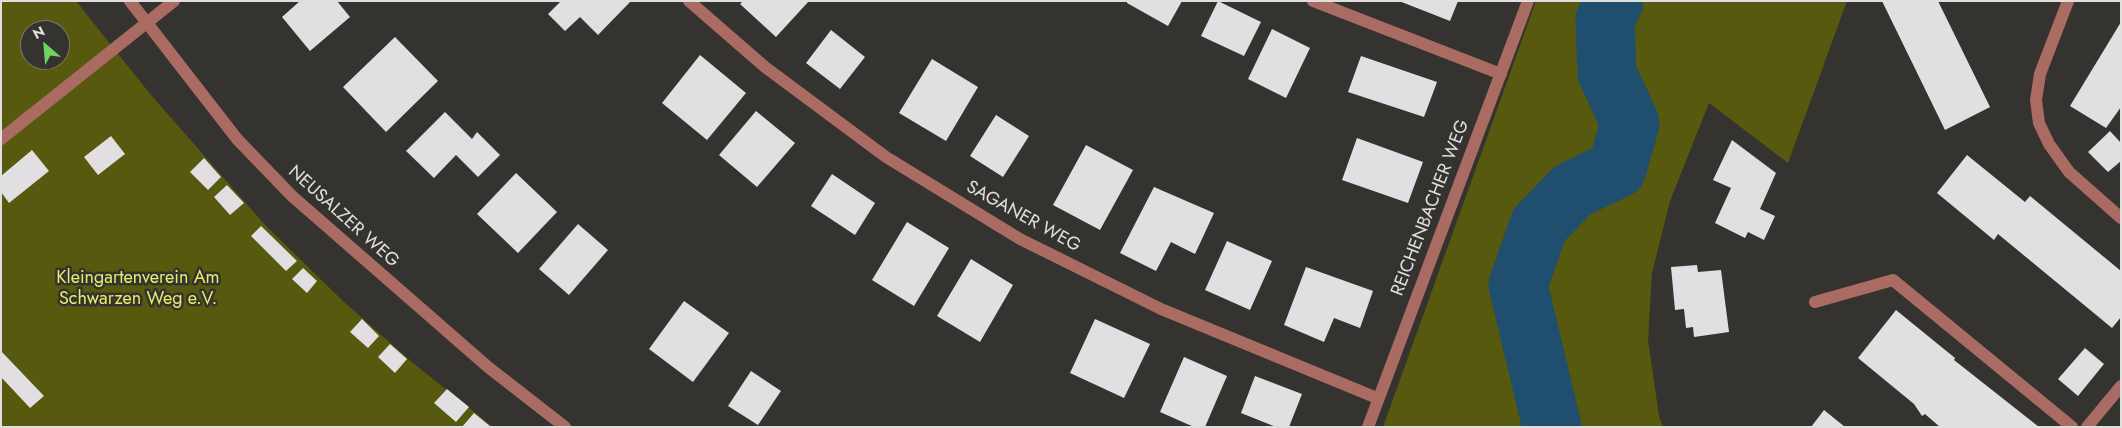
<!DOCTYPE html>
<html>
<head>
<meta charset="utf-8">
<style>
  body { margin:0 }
  #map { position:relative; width:2122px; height:428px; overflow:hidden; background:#343330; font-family:Jost,sans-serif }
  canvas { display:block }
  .frame { position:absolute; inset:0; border:2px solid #e0dfdd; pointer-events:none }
  .north { position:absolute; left:20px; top:20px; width:50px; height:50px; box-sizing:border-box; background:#343330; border:1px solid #797875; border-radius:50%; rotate:333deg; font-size:14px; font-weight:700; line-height:20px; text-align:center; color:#e0dfdd }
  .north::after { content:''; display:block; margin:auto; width:18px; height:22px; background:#70d35f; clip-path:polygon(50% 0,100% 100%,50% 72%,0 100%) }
</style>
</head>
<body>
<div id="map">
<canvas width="2122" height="428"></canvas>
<div class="frame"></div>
<div class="north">N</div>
</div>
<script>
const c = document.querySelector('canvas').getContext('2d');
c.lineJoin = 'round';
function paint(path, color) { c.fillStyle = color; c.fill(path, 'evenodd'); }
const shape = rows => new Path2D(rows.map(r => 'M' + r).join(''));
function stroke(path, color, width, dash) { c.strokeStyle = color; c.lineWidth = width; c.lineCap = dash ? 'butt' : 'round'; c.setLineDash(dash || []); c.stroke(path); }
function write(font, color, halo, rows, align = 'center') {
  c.font = font + ' Jost,sans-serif'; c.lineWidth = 5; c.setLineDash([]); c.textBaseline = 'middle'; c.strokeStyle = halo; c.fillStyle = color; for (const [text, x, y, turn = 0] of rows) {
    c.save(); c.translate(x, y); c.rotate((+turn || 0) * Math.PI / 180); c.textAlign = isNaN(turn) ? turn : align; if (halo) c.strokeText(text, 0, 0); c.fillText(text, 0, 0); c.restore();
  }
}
const green = shape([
  [1,1,76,1,151,95,266,226,343,301,413,363,493,427,1,427],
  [30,30,60,30,60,60,30,60],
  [1536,1,1847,1,1788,163,1709,103,1670,201,1652,273,1648,340,1659,416,1663,427,1383,427]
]);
const river = shape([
  [1552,427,1518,285,1539,225,1573,190,1617,169,1630,123,1607,73,1605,20,1614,1]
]);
const building = shape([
  [300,1,337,1,350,17,310,51,282,17],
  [561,1,631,1,598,35,580,17,565,31,548,14],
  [743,1,809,1,776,37,740,4],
  [1127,1,1182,1,1168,26,1127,3],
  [1218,1,1261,22,1244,56,1201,36],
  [1399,1,1458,1,1450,21],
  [1882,1,1938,1,1990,107,1945,130],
  [2121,22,2121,107,2106,128,2070,106],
  [1272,29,1310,48,1286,98,1248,79],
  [831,30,865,57,840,89,806,63],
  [395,37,438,81,386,132,343,87],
  [700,55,746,93,707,140,662,103],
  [1361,56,1437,82,1424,117,1348,92],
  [932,59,978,87,946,141,899,113],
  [756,111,795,143,757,187,719,155],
  [445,112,472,139,477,132,500,155,478,177,456,155,434,178,406,151],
  [996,115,1029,136,1003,177,970,156],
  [2110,131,2121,143,2121,161,2108,172,2088,152],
  [111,136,125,154,98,175,84,157],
  [1357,138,1423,162,1408,203,1342,180],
  [1732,140,1776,173,1760,209,1775,216,1764,240,1748,232,1745,238,1715,223,1731,188,1713,180],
  [1086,145,1133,170,1100,230,1053,205],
  [32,150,49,171,9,203,1,192,1,176],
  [1967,155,2025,202,2030,196,2121,271,2121,317,2112,328,1998,234,1994,240,1937,193],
  [204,158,221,177,208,190,190,172],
  [516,173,557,212,518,253,477,214],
  [832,174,875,203,855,235,811,206],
  [227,185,244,203,230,215,214,197],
  [1154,187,1214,213,1195,254,1171,242,1156,271,1120,253],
  [907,222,949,248,914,306,872,280],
  [578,224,608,250,569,295,539,269],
  [261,226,297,261,286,271,251,236],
  [1227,241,1272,261,1250,310,1205,290],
  [971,259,1013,285,980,342,937,316],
  [1697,265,1698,272,1721,270,1729,332,1694,337,1693,327,1686,328,1684,309,1675,310,1671,267],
  [1306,267,1373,291,1360,328,1334,318,1324,342,1284,325],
  [303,268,317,281,307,293,292,279],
  [684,301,729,333,693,382,649,349],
  [1896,310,1955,358,1954,360,2039,427,1940,427,1925,414,1922,416,1914,404,1858,358],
  [362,319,379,336,368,348,350,332],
  [1095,319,1150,344,1124,398,1070,373],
  [390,344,407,359,395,373,378,357],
  [2085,348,2104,364,2078,396,2058,379],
  [1,351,44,396,30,408,1,377],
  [1184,357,1227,376,1205,427,1194,427,1160,412],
  [751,371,781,391,758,425,728,406],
  [1255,376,1302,394,1289,427,1276,427,1241,413],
  [447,389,469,407,456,422,434,403],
  [1824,410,1845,427,1811,427],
  [474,413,491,427,462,427]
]);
const minor = shape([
  [130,1,237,139,292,196,488,367,565,427],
  [689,1,765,67,886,157,1020,239,1161,309,1377,398],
  [1313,1,1501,74],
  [2068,1,2040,74,2036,100,2039,123,2049,144,2069,172,2121,218],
  [1,139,174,1],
  [1815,302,1893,280,2072,427],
  [1368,427,1528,1],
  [2087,427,2121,386]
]);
const streetNames = [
  ["REICHENBACHER WEG",1431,208,-69],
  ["NEUSALZER WEG",343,217,42],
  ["SAGANER WEG",1023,217,29]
];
const parkNames = [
  ["Kleingartenverein Am",138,279],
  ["Schwarzen Weg e.V.",138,300]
];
paint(green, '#56590e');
stroke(river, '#1f4e6e', 59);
paint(building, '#e2dfe2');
stroke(minor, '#aa6b62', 12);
write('18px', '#e0dfdd', '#343330', streetNames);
write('18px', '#e6ed69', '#343330', parkNames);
</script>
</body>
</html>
